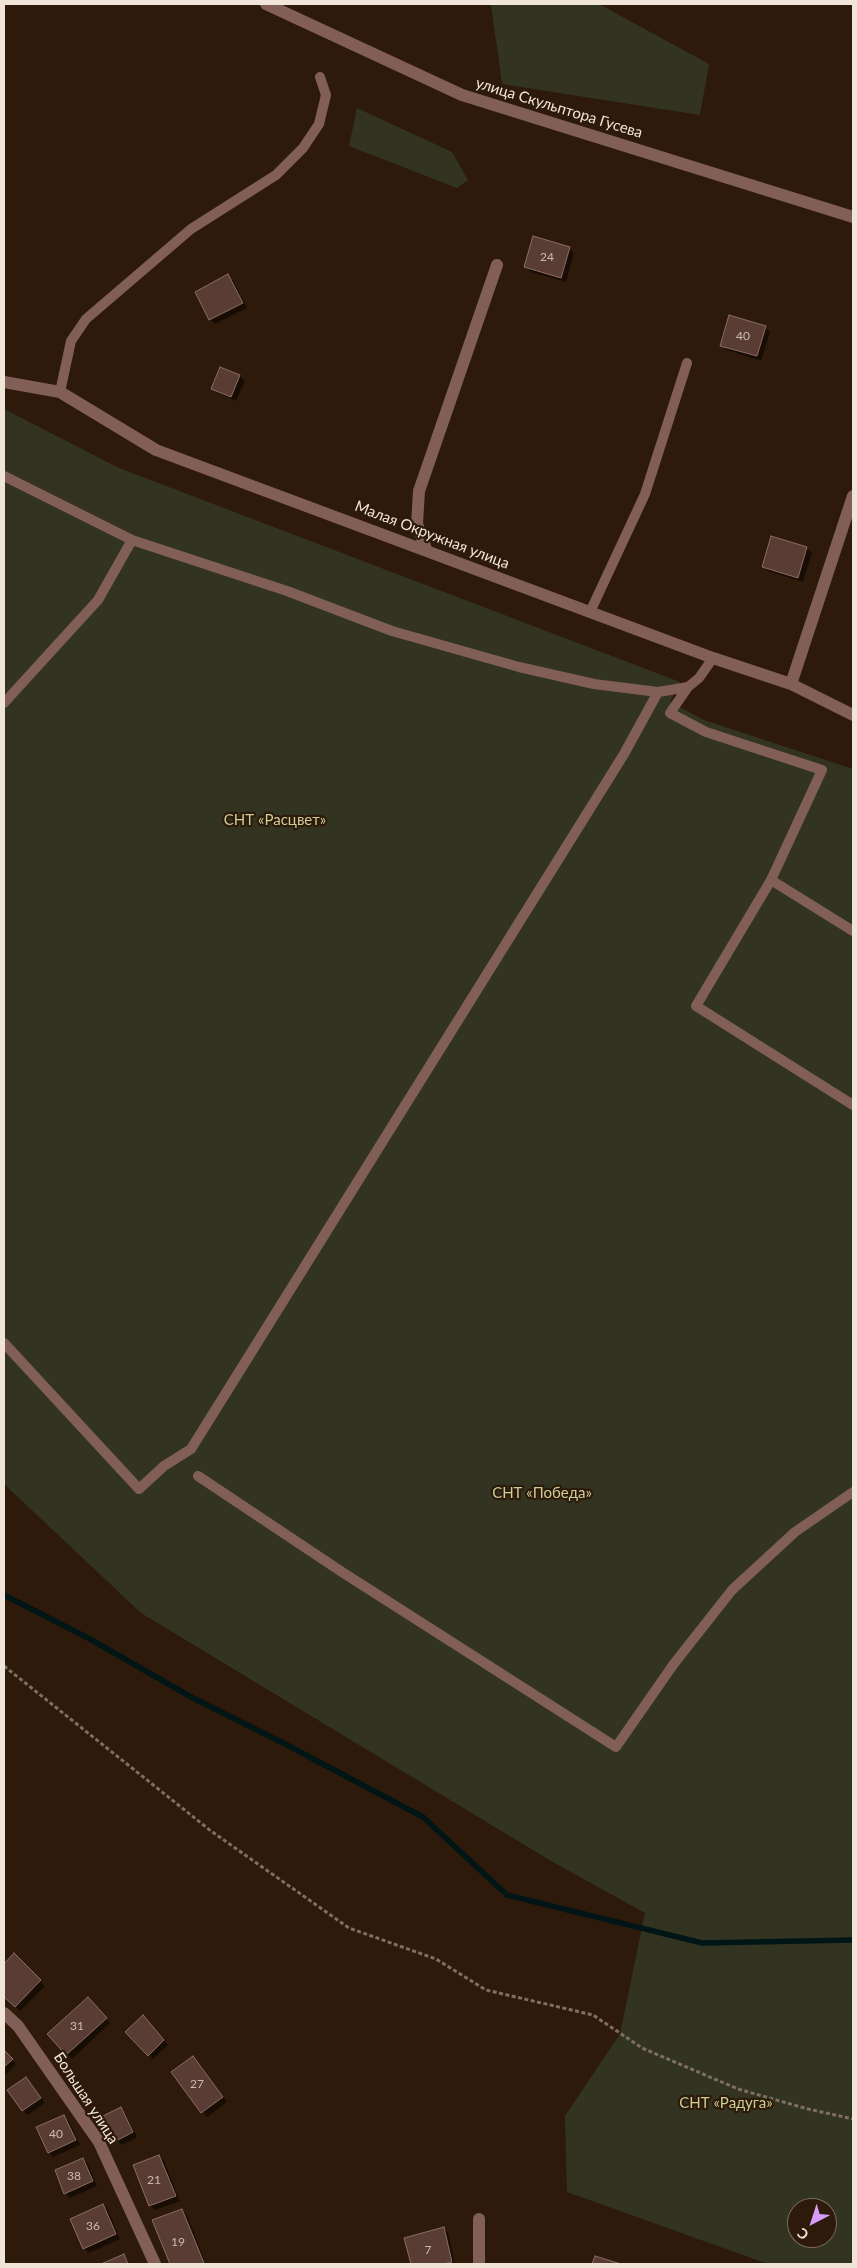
<!DOCTYPE html>
<html>
<head>
<meta charset="utf-8">
<style>
  body { margin:0 }
  #map { position:relative; width:857px; height:2268px; overflow:hidden; background:#2d1a0a; font-family:Lato,sans-serif }
  canvas { display:block }
  .frame { position:absolute; inset:0; border:5px solid #f1e4d9; pointer-events:none }
  .north { position:absolute; left:787px; top:2198px; width:50px; height:50px; box-sizing:border-box; background:#2d1a0a; border:1px solid #7b6b5d; border-radius:50%; rotate:220deg; font-size:14px; font-weight:700; line-height:20px; text-align:center; color:#f1e4d9 }
  .north::after { content:''; display:block; margin:auto; width:18px; height:22px; background:#d79bf9; clip-path:polygon(50% 0,100% 100%,50% 72%,0 100%) }
</style>
</head>
<body>
<div id="map">
<canvas width="857" height="2268"></canvas>
<div class="frame"></div>
<div class="north">С</div>
</div>
<script>
const c = document.querySelector('canvas').getContext('2d');
c.lineJoin = 'round';
function paint(path, color) { c.fillStyle = color; c.fill(path, 'evenodd'); }
const shape = rows => new Path2D(rows.map(r => 'M' + r).join(''));
function stroke(path, color, width, dash) { c.strokeStyle = color; c.lineWidth = width; c.lineCap = dash ? 'butt' : 'round'; c.setLineDash(dash || []); c.stroke(path); }
function write(font, color, halo, rows, align = 'center') {
  c.font = font + ' Lato,sans-serif'; c.lineWidth = 4.5; c.setLineDash([]); c.textBaseline = 'middle'; c.strokeStyle = halo; c.fillStyle = color; for (const [text, x, y, turn = 0] of rows) {
    c.save(); c.translate(x, y); c.rotate((+turn || 0) * Math.PI / 180); c.textAlign = isNaN(turn) ? turn : align; if (halo) c.strokeText(text, 0, 0); c.fillText(text, 0, 0); c.restore();
  }
}
const green = shape([
  [491,4,599,4,709,64,700,115,502,84],
  [357,108,452,152,468,180,457,188,349,146],
  [4,409,119,468,680,682,670,702,704,720,853,769,853,2264,768,2264,567,2192,565,2116,620,2034,645,1913,551,1861,141,1613,4,1484],
  [797,2208,827,2208,827,2238,797,2238]
]);
const shadow = shape([
  [569,248,574,253,566,282,531,272,526,267],
  [228,276,233,280,247,308,215,324,210,319,196,292],
  [765,327,770,332,761,361,727,350,722,345],
  [221,368,240,376,245,381,236,401,218,393,213,389],
  [772,538,807,548,812,553,803,582,768,571,763,567],
  [14,1955,45,1986,20,2011,4,1995,4,1966],
  [88,1999,110,2023,72,2059,49,2034],
  [148,2022,168,2045,153,2059,127,2032],
  [4,2052,16,2064,4,2076],
  [198,2062,227,2102,207,2117,173,2072],
  [26,2078,45,2103,28,2115,23,2110],
  [120,2108,125,2113,137,2137,122,2145,117,2140],
  [64,2116,69,2121,80,2145,53,2157,49,2152],
  [159,2156,164,2161,180,2201,155,2210,150,2206,135,2166],
  [83,2159,88,2164,97,2186,70,2198,65,2193],
  [103,2205,108,2210,120,2239,89,2253,84,2248],
  [182,2210,187,2215,206,2264,171,2264,154,2221],
  [443,2228,448,2233,455,2264,412,2264,405,2238],
  [124,2256,130,2264,104,2264]
]);
const stream = shape([
  [4,1595,90,1639,193,1698,285,1744,423,1817,507,1895,702,1943,853,1940]
]);
const building = shape([
  [533,236,570,247,561,278,524,267,533,236],
  [228,274,243,303,209,320,195,292,228,274],
  [729,315,766,326,757,356,720,346,729,315],
  [220,367,240,375,231,397,211,389,220,367],
  [771,536,807,547,798,578,762,567,771,536],
  [14,1953,41,1980,15,2007,4,1997,4,1964,14,1953],
  [88,1997,107,2018,66,2055,47,2034,88,1997],
  [143,2015,164,2040,148,2056,125,2032,143,2015],
  [4,2050,13,2059,4,2067,4,2050],
  [193,2056,223,2097,201,2113,171,2072,193,2056],
  [26,2077,41,2098,22,2111,7,2090,26,2077],
  [121,2107,133,2132,116,2141,103,2116,121,2107],
  [64,2115,76,2140,48,2153,36,2127,64,2115],
  [159,2155,176,2196,149,2206,133,2165,159,2155],
  [83,2158,93,2181,64,2194,55,2170,83,2158],
  [103,2204,116,2234,83,2249,70,2219,103,2204],
  [182,2209,204,2263,200,2264,170,2264,152,2220,182,2209],
  [444,2227,452,2262,443,2264,411,2264,404,2238,444,2227],
  [124,2254,128,2264,101,2264,124,2254],
  [595,2256,621,2264,592,2264,595,2256]
]);
const path = shape([
  [4,1666,211,1831,349,1928,436,1959,486,1990,593,2015,642,2048,738,2089,808,2109,853,2119]
]);
const lane = shape([
  [60,392,71,341,86,319,191,229,276,175,303,148,319,124,326,95,320,77],
  [4,476,132,540,287,591,392,631,519,667,594,684,658,692,688,687,699,678,713,658],
  [590,612,645,494,687,363],
  [688,687,670,713,706,732,822,770,771,880,696,1006,853,1105],
  [4,703,98,600,132,540],
  [771,880,853,931],
  [4,1343,139,1489,164,1466,191,1449,624,754,658,692],
  [198,1476,342,1572,616,1747,673,1665,732,1590,795,1532,853,1492]
]);
const street = shape([
  [266,4,462,95,853,217],
  [4,382,60,392,156,450,713,658,791,684,853,715],
  [426,549,417,524,419,491,497,265],
  [791,684,853,496],
  [4,2013,18,2026,99,2142,155,2264],
  [479,2219,479,2264]
]);
const numberNames = [
  ["24",547,257],
  ["40",743,336],
  ["31",77,2026],
  ["27",197,2084],
  ["40",56,2134],
  ["38",74,2176],
  ["21",154,2180],
  ["36",93,2226],
  ["19",178,2242],
  ["7",428,2250]
];
const streetNames = [
  ["улица Скульптора Гусева",559,108,17],
  ["Малая Окружная улица",432,535,21],
  ["Большая улица",86,2098,57]
];
const parkNames = [
  ["СНТ «Расцвет»",275,820],
  ["СНТ «Победа»",542,1493],
  ["СНТ «Радуга»",726,2103]
];
paint(green, '#323421');
paint(shadow, '#0007');
stroke(stream, '#001516', 5.5);
paint(building, '#593d34');
stroke(building, '#8b6d64', 1);
stroke(path, '#7f6f61', 3, [4, 2.5]);
stroke(lane, '#815f57', 10);
stroke(street, '#815f57', 12);
write('12px', '#cbbab0', null, numberNames);
write('15px', '#f1e4d9', '#2d1a0a', streetNames);
write('15px', '#cacf98', '#2d1a0a', parkNames);
</script>
</body>
</html>
